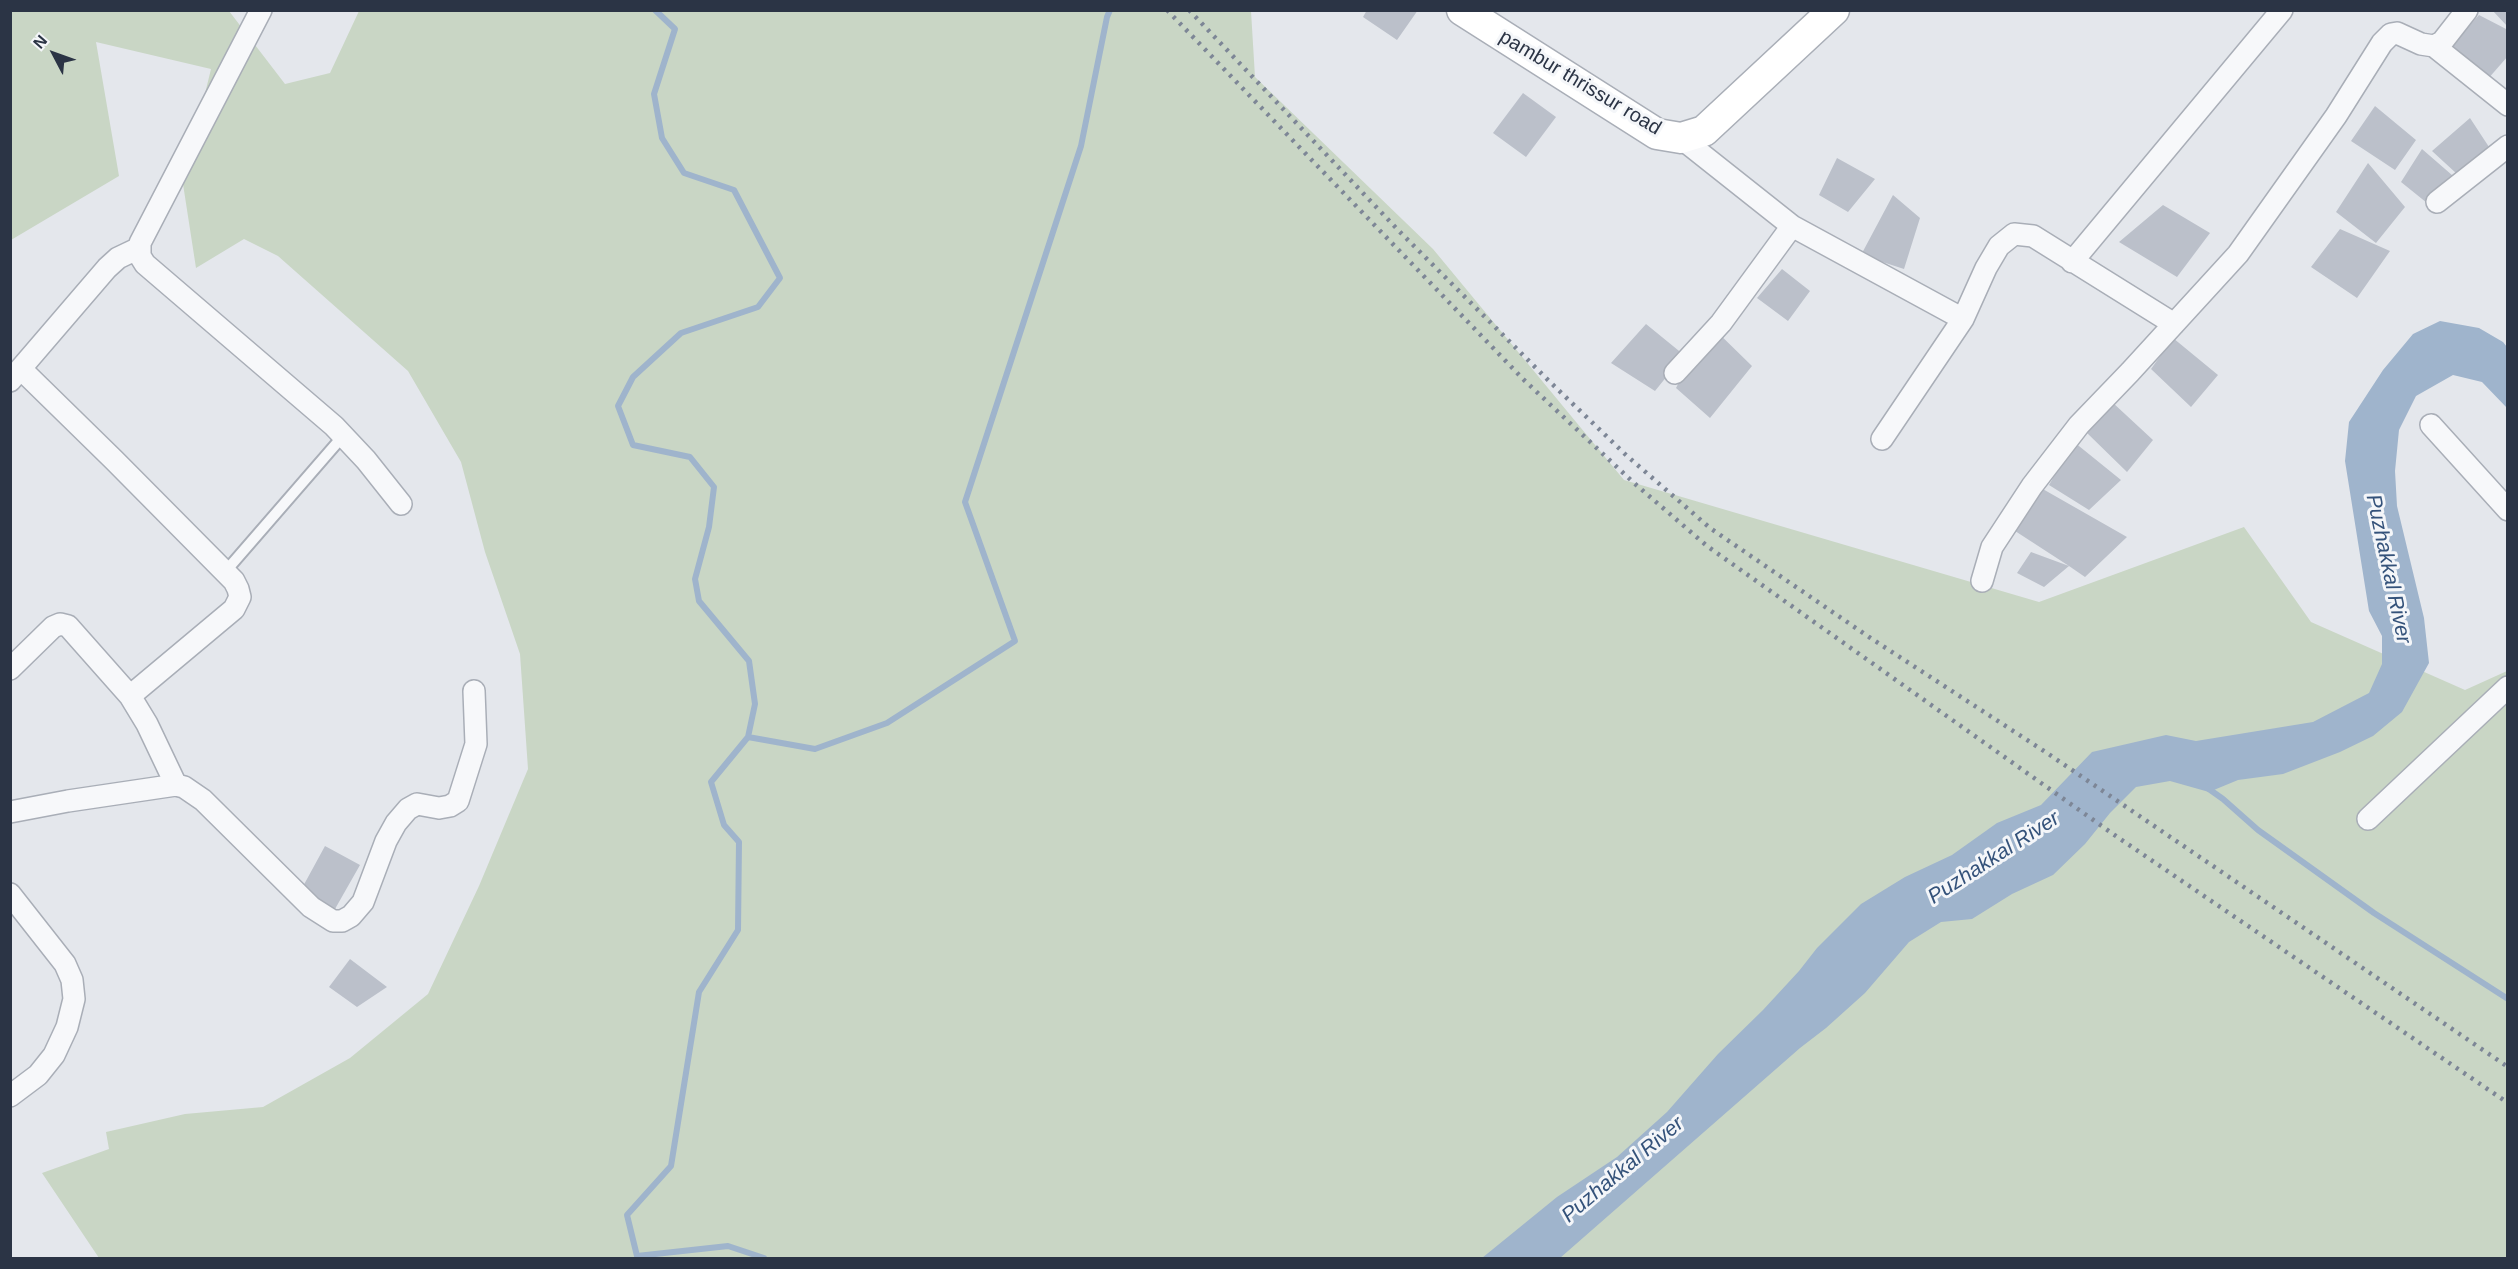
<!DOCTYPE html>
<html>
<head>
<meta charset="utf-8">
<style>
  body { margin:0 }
  #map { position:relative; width:2518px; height:1269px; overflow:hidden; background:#e4e7ec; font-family:Arial,sans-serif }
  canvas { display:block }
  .frame { position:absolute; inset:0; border:12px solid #2b3445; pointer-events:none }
  .north { position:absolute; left:24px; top:24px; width:60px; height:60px; -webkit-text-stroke:4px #f4f6f9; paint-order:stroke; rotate:311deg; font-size:16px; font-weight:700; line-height:24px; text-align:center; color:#2b3445 }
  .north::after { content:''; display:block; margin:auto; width:21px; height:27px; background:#2b3445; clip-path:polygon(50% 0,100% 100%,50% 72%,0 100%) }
</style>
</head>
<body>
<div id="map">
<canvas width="2518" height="1269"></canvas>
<div class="frame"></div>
<div class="north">N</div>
</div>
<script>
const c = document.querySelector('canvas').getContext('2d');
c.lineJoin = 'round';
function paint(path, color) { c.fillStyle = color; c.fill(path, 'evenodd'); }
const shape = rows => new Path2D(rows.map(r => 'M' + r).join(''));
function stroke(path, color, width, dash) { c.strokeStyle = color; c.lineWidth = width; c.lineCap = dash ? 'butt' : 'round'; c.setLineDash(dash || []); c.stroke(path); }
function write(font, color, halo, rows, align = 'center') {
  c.font = font + ' Arial,sans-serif'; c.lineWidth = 6; c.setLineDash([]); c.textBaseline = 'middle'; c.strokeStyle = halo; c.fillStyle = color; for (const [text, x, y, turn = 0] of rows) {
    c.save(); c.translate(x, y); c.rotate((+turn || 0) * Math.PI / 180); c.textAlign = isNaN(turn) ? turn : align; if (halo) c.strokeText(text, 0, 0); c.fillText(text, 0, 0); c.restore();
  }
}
const green = shape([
  [11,11,229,11,285,84,330,73,359,11,1251,11,1255,77,1433,249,1624,480,2039,602,2244,527,2311,622,2465,690,2507,671,2507,1258,99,1258,42,1173,109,1149,106,1132,185,1114,263,1107,350,1058,428,994,479,886,528,769,520,654,485,552,461,462,408,371,278,256,244,239,196,268,183,184,211,69,96,42,119,176,11,240]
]);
const water = shape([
  [2440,321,2479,328,2503,342,2507,347,2507,408,2482,382,2453,375,2416,396,2399,430,2395,471,2397,506,2424,618,2429,663,2402,712,2373,736,2340,752,2283,774,2238,780,2209,792,2170,781,2136,787,2110,813,2085,844,2053,875,2012,894,1972,919,1941,922,1909,942,1865,993,1826,1028,1800,1048,1560,1258,1482,1258,1557,1197,1617,1157,1667,1112,1718,1054,1763,1010,1799,971,1817,948,1861,904,1905,877,1952,855,1997,823,2041,805,2092,752,2166,735,2196,741,2313,722,2369,693,2382,664,2382,636,2369,611,2345,461,2349,422,2383,370,2413,334]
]);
const stream = shape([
  [655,10,675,29,654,94,662,138,684,173,734,190,780,278,758,307,681,333,633,377,618,406,633,445,690,457,714,487,709,527,695,579,699,601,749,661,755,704,748,737,711,782,724,825,739,842,738,930,699,992,671,1166,627,1215,637,1256,728,1246,764,1258],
  [748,737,815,749,887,723,1015,641,965,502,1081,146,1107,17,1110,10],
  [2206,787,2223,799,2258,830,2374,913,2508,999]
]);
const building = shape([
  [1367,10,1418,10,1397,40,1363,17],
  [2492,10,2508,10,2508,27],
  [2479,15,2508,30,2508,56,2487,80,2448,49],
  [1523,93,1556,117,1526,157,1493,133],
  [2375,106,2416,140,2395,170,2351,141],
  [2470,118,2489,147,2457,174,2432,151],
  [2422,149,2460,182,2432,207,2401,182],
  [1837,158,1875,179,1848,212,1819,195],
  [2368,163,2405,207,2376,243,2336,212],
  [1893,195,1920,218,1904,269,1861,255],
  [2163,205,2210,233,2177,277,2119,242],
  [2340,229,2390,251,2357,298,2311,267],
  [1782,269,1810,291,1788,321,1757,298],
  [1646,324,1684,355,1655,391,1611,363],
  [1709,324,1752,366,1710,418,1676,388],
  [2173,338,2218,375,2191,407,2151,369],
  [2112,402,2153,440,2127,472,2086,432],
  [2074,442,2121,480,2089,510,2049,485],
  [2041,488,2127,537,2085,577,2069,566,2044,587,2017,573,2031,552,2069,566,2012,529],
  [325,846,360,865,335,909,301,890],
  [350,959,387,987,357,1007,329,987]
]);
const service = shape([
  [225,572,343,436]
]);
const minor = shape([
  [261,10,140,243,140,256,145,264,334,426,366,460,401,504],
  [2434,46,2508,105],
  [2437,202,2508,146],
  [1792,226,1963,319],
  [2072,262,2282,10],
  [21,369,114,460,234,581,238,589,240,597,234,609,130,696],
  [1675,373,1721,323,1792,226,1681,138],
  [10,381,107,268,118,258,139,248],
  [2431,425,2508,510],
  [1882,439,1963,319,1986,268,1999,246,2014,234,2033,236,2174,324],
  [1982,581,1992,547,2032,486,2079,425,2130,372,2238,254,2336,116,2382,43,2391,34,2397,33,2421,44,2434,46,2442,42,2467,10],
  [10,669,53,627,60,624,68,626,130,696,147,724,176,785],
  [10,812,68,801,176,785,184,787,203,800,311,907,333,921,342,921,351,916,363,902,386,841,396,823,408,809,417,804,439,808,450,806,458,801,476,744,474,691],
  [2368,819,2508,687],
  [10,894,65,964,72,980,74,999,67,1027,54,1055,38,1075,10,1096]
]);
const secondary = shape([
  [1462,10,1657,134,1681,138,1704,131,1834,10]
]);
const rail = shape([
  [1167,10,1524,380,1634,483,1707,546,2113,834,2508,1103],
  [1189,10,1399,231,1549,381,1626,455,1710,528,1869,637,2047,753,2508,1067]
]);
const streetNames = [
  ["pambur thrissur road",1580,83,31]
];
const waterNames = [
  ["Puzhakkal River",2388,569,78],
  ["Puzhakkal River",1994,858,-33],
  ["Puzhakkal River",1623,1170,-40]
];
paint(green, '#c9d6c5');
paint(water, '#9fb4cc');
stroke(stream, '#9fb4cc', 6);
paint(building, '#bbc0ca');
stroke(service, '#a9aeb7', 14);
stroke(minor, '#a9aeb7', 24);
stroke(secondary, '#a9aeb7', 33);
stroke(service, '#f7f8fa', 10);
stroke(minor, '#f7f8fa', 21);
stroke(secondary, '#fff', 30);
stroke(rail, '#7d8696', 4.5, [3, 6]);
write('20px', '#2b3445', '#f4f6f9', streetNames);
write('italic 21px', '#34527a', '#f4f6f9', waterNames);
</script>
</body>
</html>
